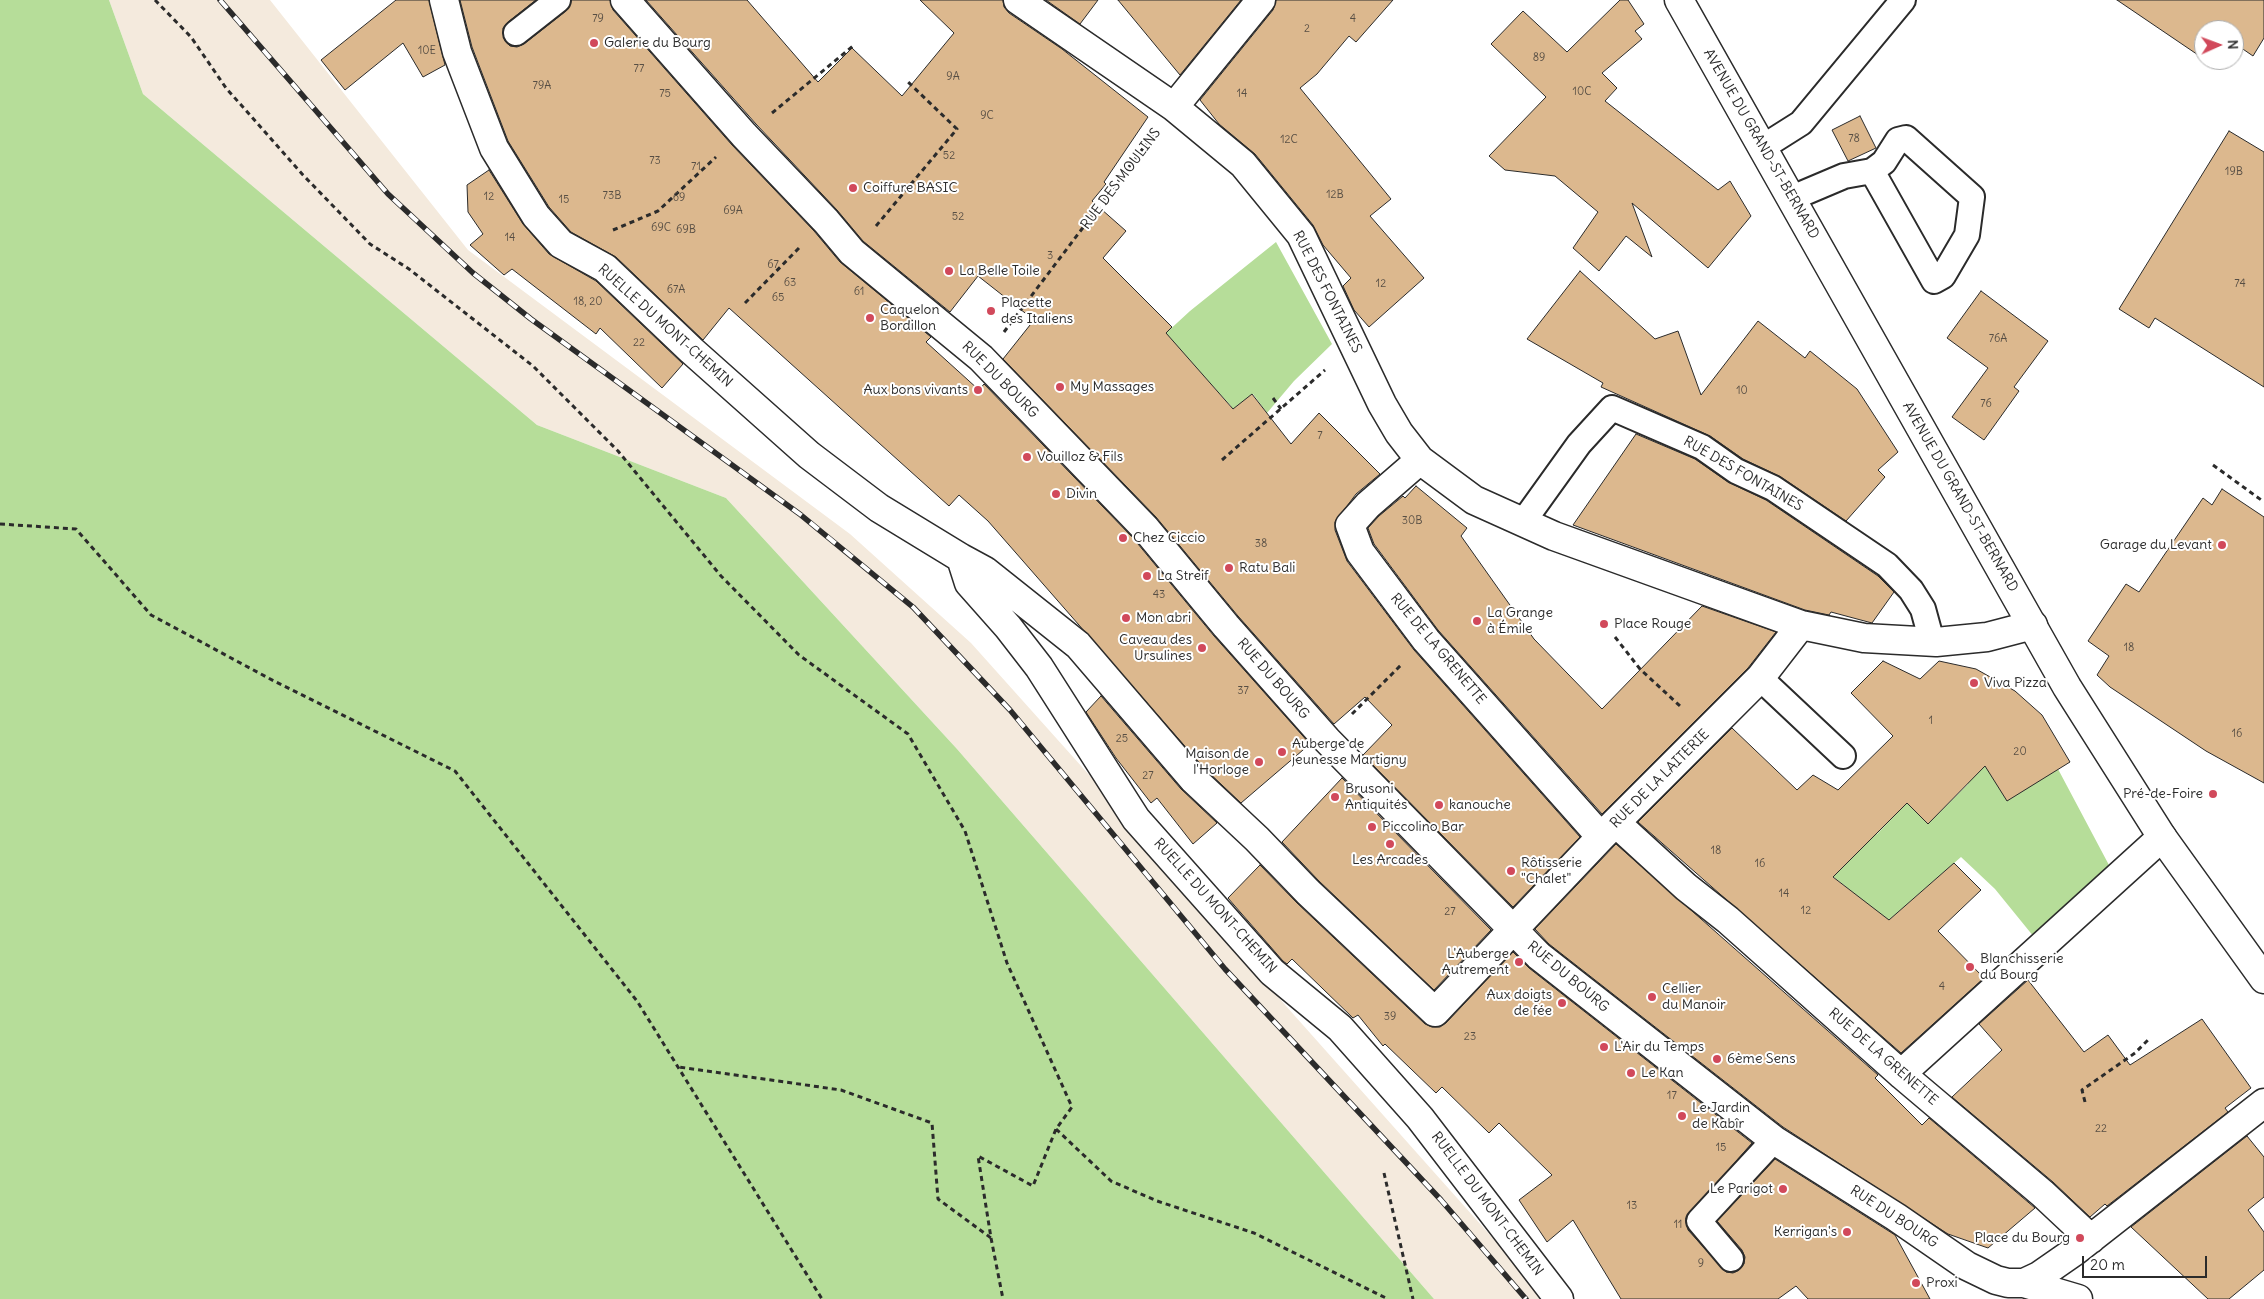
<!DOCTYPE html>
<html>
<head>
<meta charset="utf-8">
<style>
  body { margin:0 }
  #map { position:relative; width:2264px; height:1299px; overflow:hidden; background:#fff; font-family:Delius,sans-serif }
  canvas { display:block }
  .north { position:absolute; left:2194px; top:20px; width:50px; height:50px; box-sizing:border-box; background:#fff; border:1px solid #aaa; border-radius:50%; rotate:88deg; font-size:14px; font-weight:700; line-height:20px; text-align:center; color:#2b2b2b }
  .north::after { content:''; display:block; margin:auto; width:18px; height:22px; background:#d1495b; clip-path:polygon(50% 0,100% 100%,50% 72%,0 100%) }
  .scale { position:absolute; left:2082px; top:1256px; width:125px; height:22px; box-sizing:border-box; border:2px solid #2b2b2b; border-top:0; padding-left:6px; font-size:15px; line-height:18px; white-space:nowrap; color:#2b2b2b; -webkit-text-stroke:4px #fff; paint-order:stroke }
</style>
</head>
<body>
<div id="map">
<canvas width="2264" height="1299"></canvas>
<div class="north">N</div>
<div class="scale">20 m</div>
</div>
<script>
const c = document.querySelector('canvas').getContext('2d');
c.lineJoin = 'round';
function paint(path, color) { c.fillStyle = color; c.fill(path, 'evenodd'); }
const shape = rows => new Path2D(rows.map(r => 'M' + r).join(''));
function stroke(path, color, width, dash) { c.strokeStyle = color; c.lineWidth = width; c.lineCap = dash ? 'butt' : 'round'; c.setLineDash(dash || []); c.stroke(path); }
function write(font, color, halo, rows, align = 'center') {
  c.font = font + ' Delius,sans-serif'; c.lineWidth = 4; c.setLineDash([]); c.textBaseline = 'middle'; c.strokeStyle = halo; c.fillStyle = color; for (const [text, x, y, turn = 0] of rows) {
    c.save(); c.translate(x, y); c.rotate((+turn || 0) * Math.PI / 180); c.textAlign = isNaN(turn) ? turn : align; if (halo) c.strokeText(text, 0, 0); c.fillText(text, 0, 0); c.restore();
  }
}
const built = shape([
  [109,0,270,0,468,250,850,534,971,643,1108,796,1286,1006,1547,1299,1434,1299,957,749,726,498,537,425,143,94]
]);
const green = shape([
  [0,0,109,0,143,94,537,425,726,498,957,749,1434,1299,0,1299],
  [1276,242,1332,344,1294,381,1267,413,1253,394,1231,411,1231,406,1165,334,1190,311],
  [1948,764,2058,769,2110,867,2034,937,1995,889,1961,857,1886,923,1845,886,1802,852,1877,834,1907,803,1928,824,1968,784]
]);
const building = shape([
  [396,0,429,0,445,65,423,77,403,43,345,90,321,60,396,0],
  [460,0,536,0,508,22,503,28,505,41,510,46,517,47,524,44,566,11,571,0,610,0,613,10,732,145,814,231,840,262,931,337,926,342,979,390,984,384,1133,538,1214,636,1310,744,1241,803,1204,768,988,521,959,495,949,506,729,308,703,340,616,257,571,232,549,207,508,141,472,47,460,0],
  [646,0,747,0,818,82,852,48,902,96,954,33,920,0,1003,0,1004,7,1009,13,1062,49,1148,117,1104,182,1106,184,1092,201,1126,231,1103,258,1172,327,1166,333,1233,409,1252,394,1291,444,1319,413,1380,474,1356,494,1335,522,1335,530,1347,561,1414,650,1580,837,1513,907,1363,755,1392,725,1365,697,1334,724,1238,616,1156,517,1003,359,1034,320,978,276,950,312,863,241,837,210,756,124,646,0],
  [1046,0,1098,0,1080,24,1046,0],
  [1118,0,1241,0,1180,75,1118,0],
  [1276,0,1393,0,1356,42,1349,36,1317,74,1300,88,1391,199,1370,216,1424,278,1369,327,1354,310,1343,286,1351,278,1323,245,1313,225,1255,154,1219,124,1200,100,1273,10,1276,0],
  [1620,0,1628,0,1644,24,1635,31,1642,39,1602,73,1617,88,1605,101,1718,190,1730,181,1751,216,1708,268,1632,203,1652,257,1626,236,1599,271,1573,248,1598,212,1555,176,1505,170,1489,156,1546,97,1491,44,1523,11,1567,52,1620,0],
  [2117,0,2264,0,2264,38,2253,56,2237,45,2234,49,2234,30,2204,30,2204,59,2117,0],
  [1860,116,1876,148,1848,161,1832,130,1860,116],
  [2229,131,2264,152,2264,387,2155,318,2149,328,2119,309,2229,131],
  [489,170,523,224,549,254,596,281,683,364,662,388,600,328,596,334,512,269,504,275,470,245,483,234,468,212,467,185,489,170],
  [1580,271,1655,339,1678,331,1701,395,1758,321,1805,358,1810,351,1857,389,1898,452,1878,470,1885,477,1846,521,1781,477,1743,459,1710,436,1601,387,1603,383,1527,339,1580,271],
  [1981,291,2048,341,2014,387,2019,391,1984,440,1952,417,1988,368,1947,338,1981,291],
  [1636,434,1695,459,1728,482,1766,500,1878,576,1894,592,1872,623,1831,612,1829,615,1805,610,1573,525,1636,434],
  [1416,486,1467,528,1461,536,1534,639,1602,709,1702,606,1776,632,1748,668,1602,814,1438,630,1374,544,1368,528,1379,516,1403,496,1405,498,1416,486],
  [2222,489,2264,517,2264,783,2206,751,2110,687,2097,675,2109,656,2088,641,2126,584,2139,592,2203,498,2212,505,2222,489],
  [1883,661,1920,679,1939,661,1976,669,2015,691,2042,715,2070,762,2007,801,1985,766,1928,824,1907,803,1833,877,1889,920,1954,863,1981,890,1938,931,1984,978,1901,1053,1638,822,1732,728,1797,790,1813,775,1838,790,1893,736,1851,693,1883,661],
  [1101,696,1181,789,1217,823,1193,844,1157,798,1151,803,1116,758,1086,712,1101,696],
  [1342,778,1491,930,1434,990,1319,881,1282,842,1342,778],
  [1616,844,1878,1075,1875,1078,1922,1125,1929,1118,2035,1208,1988,1248,1948,1234,1783,1127,1549,944,1535,929,1616,844],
  [1260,865,1297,903,1425,1024,1432,1027,1440,1027,1446,1023,1513,952,1529,968,1752,1143,1686,1218,1688,1230,1726,1272,1733,1273,1739,1270,1744,1264,1745,1257,1742,1250,1717,1221,1775,1159,1895,1235,1930,1299,1808,1299,1796,1286,1778,1299,1621,1299,1573,1220,1547,1242,1519,1200,1552,1175,1499,1123,1489,1133,1442,1087,1436,1093,1385,1044,1383,1046,1358,1015,1353,1018,1292,959,1287,964,1283,961,1234,905,1228,898,1260,865],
  [2028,980,2084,1052,2108,1035,2130,1065,2202,1019,2251,1088,2225,1108,2228,1112,2107,1206,2105,1204,2090,1217,2053,1182,1952,1097,2002,1050,1979,1024,2028,980],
  [2247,1136,2264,1157,2264,1197,2248,1210,2264,1232,2264,1270,2229,1299,2208,1299,2131,1227,2247,1136]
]);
const path = shape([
  [155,0,191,37,226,88,303,175,370,244,409,269,533,366,618,451,721,576,799,655,908,734,965,831,1007,963,1072,1107,1056,1129,1033,1186,978,1156,991,1238,938,1199,932,1123,841,1090,679,1067],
  [772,113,853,46],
  [876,226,957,129,906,80],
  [613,230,658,211,716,157],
  [745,303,801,246],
  [1004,332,1153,135],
  [1273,398,1281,409],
  [1222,460,1325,370],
  [2213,465,2264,502],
  [0,524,76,529,151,615,274,681,455,771,637,1001,822,1299],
  [1615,637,1640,669,1680,706],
  [1352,714,1401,665],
  [2085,1102,2082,1090,2135,1053,2149,1039],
  [1056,1129,1111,1181,1157,1201,1254,1233,1388,1299],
  [1384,1173,1413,1299],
  [991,1238,1003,1299]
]);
const lane = shape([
  [516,33,558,0],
  [1763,147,1801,123,1903,0],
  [1792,198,1844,176,1872,171,1884,162,1898,140,1906,138,1972,197,1967,235,1943,276,1934,281,1872,171],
  [1523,522,1579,444,1612,408,1702,447,1736,471,1773,488,1887,565,1911,590,1923,609,1932,642],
  [1760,678,1843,756],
  [1731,1259,1699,1221,1774,1140]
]);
const street = shape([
  [444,0,457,52,494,148,536,216,561,244,605,268,691,350,809,455,879,508,961,558,969,583,1008,627,1039,667,1136,819,1272,972,1340,1028,1420,1118,1559,1299],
  [625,0,744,135,826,221,852,252,981,358,1145,528,1226,626,1327,740,1539,956,1774,1140,1896,1217,1967,1266,1996,1280,2008,1283,2024,1283,2078,1299],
  [1018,0,1174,107,1243,164,1301,235,1382,404,1399,433,1420,460,1474,500,1554,536,1801,625,1864,638,1936,642,1987,637,2033,625],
  [1174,107,1261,0],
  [1420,460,1368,505,1350,525,1360,552,1426,640,1601,837],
  [961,558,985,571,1078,645,1193,779,1257,839,1308,892,1435,1012,1601,837,1760,678,1801,625],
  [1616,823,1686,887,1728,920,1901,1074,2043,1194,2091,1239],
  [1901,1074,2162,837],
  [2024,1283,2039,1276,2075,1251,2264,1103]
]);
const secondary = shape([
  [1679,0,2067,687,2162,837,2264,979]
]);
const rail = shape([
  [220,0,388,194,473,273,531,319,801,515,913,607,1010,710,1225,969,1441,1200,1526,1299]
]);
const markers = [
  [594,43,5,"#d1495b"],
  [853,188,5,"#d1495b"],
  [949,271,5,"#d1495b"],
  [991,311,5,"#d1495b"],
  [870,318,5,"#d1495b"],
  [1060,387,5,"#d1495b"],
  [978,390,5,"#d1495b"],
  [1027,457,5,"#d1495b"],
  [1056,494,5,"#d1495b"],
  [1123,538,5,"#d1495b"],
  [2222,545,5,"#d1495b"],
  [1229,568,5,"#d1495b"],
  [1147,576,5,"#d1495b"],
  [1126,618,5,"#d1495b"],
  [1477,621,5,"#d1495b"],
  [1604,624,5,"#d1495b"],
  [1202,648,5,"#d1495b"],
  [1974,683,5,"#d1495b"],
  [1282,752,5,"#d1495b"],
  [1259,762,5,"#d1495b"],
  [2213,794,5,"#d1495b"],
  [1335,797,5,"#d1495b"],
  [1439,805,5,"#d1495b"],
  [1372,827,5,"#d1495b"],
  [1390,844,5,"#d1495b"],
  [1511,871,5,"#d1495b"],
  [1519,962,5,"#d1495b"],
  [1970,967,5,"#d1495b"],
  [1652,997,5,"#d1495b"],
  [1562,1003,5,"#d1495b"],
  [1604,1047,5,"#d1495b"],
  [1717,1059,5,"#d1495b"],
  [1631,1073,5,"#d1495b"],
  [1682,1116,5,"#d1495b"],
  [1783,1189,5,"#d1495b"],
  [1847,1232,5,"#d1495b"],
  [2080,1238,5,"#d1495b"],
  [1916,1283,5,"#d1495b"]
];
const numberNames = [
  ["79",598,19],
  ["4",1353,19],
  ["2",1307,29],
  ["10E",427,51],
  ["89",1539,58],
  ["77",639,69],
  ["9A",953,77],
  ["79A",542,86],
  ["10C",1582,92],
  ["75",665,94],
  ["14",1242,94],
  ["9C",987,116],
  ["78",1854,139],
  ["12C",1289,140],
  ["52",949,156],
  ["73",655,161],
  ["71",696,167],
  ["19B",2234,172],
  ["12B",1335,195],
  ["73B",612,196],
  ["12",489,197],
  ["69",679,198],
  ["15",564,200],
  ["69A",733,211],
  ["52",958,217],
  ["69C",661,228],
  ["69B",686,230],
  ["14",510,238],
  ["3",1050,256],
  ["67",773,265],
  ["63",790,283],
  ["12",1381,284],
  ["74",2240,284],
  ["67A",676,290],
  ["61",859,292],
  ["65",778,298],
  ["18, 20",588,302],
  ["76A",1998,339],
  ["22",639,343],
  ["10",1742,391],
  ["76",1986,404],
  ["7",1320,436],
  ["30B",1412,521],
  ["38",1261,544],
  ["43",1159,595],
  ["18",2129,648],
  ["37",1243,691],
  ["1",1931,721],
  ["16",2237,734],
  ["25",1122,739],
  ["20",2020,752],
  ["27",1148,776],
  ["18",1716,851],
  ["16",1760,864],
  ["14",1784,894],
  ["12",1806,911],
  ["27",1450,912],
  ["4",1942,987],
  ["39",1390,1017],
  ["23",1470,1037],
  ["17",1672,1096],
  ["22",2101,1129],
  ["15",1721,1148],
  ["13",1632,1206],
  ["11",1678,1225],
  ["9",1701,1264]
];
const poiNames = [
  ["Galerie du Bourg",604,43],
  ["Coiffure BASIC",863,188],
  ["La Belle Toile",959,271],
  ["Placette",1001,303],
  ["des Italiens",1001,319],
  ["Caquelon",880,310],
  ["Bordillon",880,326],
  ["My Massages",1070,387],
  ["Aux bons vivants",968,390,"right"],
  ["Vouilloz & Fils",1037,457],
  ["Divin",1066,494],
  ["Chez Ciccio",1133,538],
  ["Garage du Levant",2212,545,"right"],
  ["Ratu Bali",1239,568],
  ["La Streif",1157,576],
  ["La Grange",1487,613],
  ["à Émile",1487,629],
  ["Mon abri",1136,618],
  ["Place Rouge",1614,624],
  ["Caveau des",1192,640,"right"],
  ["Ursulines",1192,656,"right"],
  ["Viva Pizza",1984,683],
  ["Auberge de",1292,744],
  ["jeunesse Martigny",1292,760],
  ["Maison de",1249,754,"right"],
  ["l'Horloge",1249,770,"right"],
  ["Brusoni",1345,789],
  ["Antiquités",1345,805],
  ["Pré-de-Foire",2203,794,"right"],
  ["kanouche",1449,805],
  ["Piccolino Bar",1382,827],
  ["Les Arcades",1390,860,"center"],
  ["Rôtisserie",1521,863],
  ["\"Chalet\"",1521,879],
  ["L'Auberge",1509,954,"right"],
  ["Autrement",1509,970,"right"],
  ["Blanchisserie",1980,959],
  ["du Bourg",1980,975],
  ["Cellier",1662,989],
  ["du Manoir",1662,1005],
  ["Aux doigts",1552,995,"right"],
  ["de fée",1552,1011,"right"],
  ["L'Air du Temps",1614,1047],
  ["6ème Sens",1727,1059],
  ["Le Kan",1641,1073],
  ["Le Jardin",1692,1108],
  ["de Kabîr",1692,1124],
  ["Le Parigot",1773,1189,"right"],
  ["Kerrigan's",1837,1232,"right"],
  ["Place du Bourg",2070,1238,"right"],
  ["Proxi",1926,1283]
];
const streetNames = [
  ["AVENUE DU GRAND-ST-BERNARD",1761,144,60],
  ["RUE DES MOULINS",1121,179,-53],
  ["RUE DES FONTAINES",1327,292,63],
  ["RUELLE DU MONT-CHEMIN",665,326,42],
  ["RUE DU BOURG",1000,380,45],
  ["RUE DES FONTAINES",1743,474,30],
  ["AVENUE DU GRAND-ST-BERNARD",1960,497,60],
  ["RUE DE LA GRENETTE",1438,649,50],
  ["RUE DU BOURG",1273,679,49],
  ["RUE DE LA LAITERIE",1660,779,-45],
  ["RUELLE DU MONT-CHEMIN",1215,906,48],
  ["RUE DU BOURG",1568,977,40],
  ["RUE DE LA GRENETTE",1883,1057,41],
  ["RUELLE DU MONT-CHEMIN",1487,1204,53],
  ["RUE DU BOURG",1894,1217,33]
];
paint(built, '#f4eadd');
paint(green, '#b6dd99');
paint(building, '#dcb88e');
stroke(building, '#2b2b2b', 1);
stroke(lane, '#2b2b2b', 28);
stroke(street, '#2b2b2b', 31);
stroke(secondary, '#2b2b2b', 31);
stroke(path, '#2b2b2b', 3, [5, 4]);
stroke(lane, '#fff', 24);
stroke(street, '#fff', 28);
stroke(secondary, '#fff', 28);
stroke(rail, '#2b2b2b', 5.5);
stroke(rail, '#fff', 4, [11]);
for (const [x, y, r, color] of markers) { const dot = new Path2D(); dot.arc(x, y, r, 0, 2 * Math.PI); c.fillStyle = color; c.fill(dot); stroke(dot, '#fff', 2); }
write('11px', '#574e44', null, numberNames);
write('14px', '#2b2b2b', '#fff', poiNames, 'left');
write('14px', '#2b2b2b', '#fff', streetNames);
</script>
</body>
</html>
